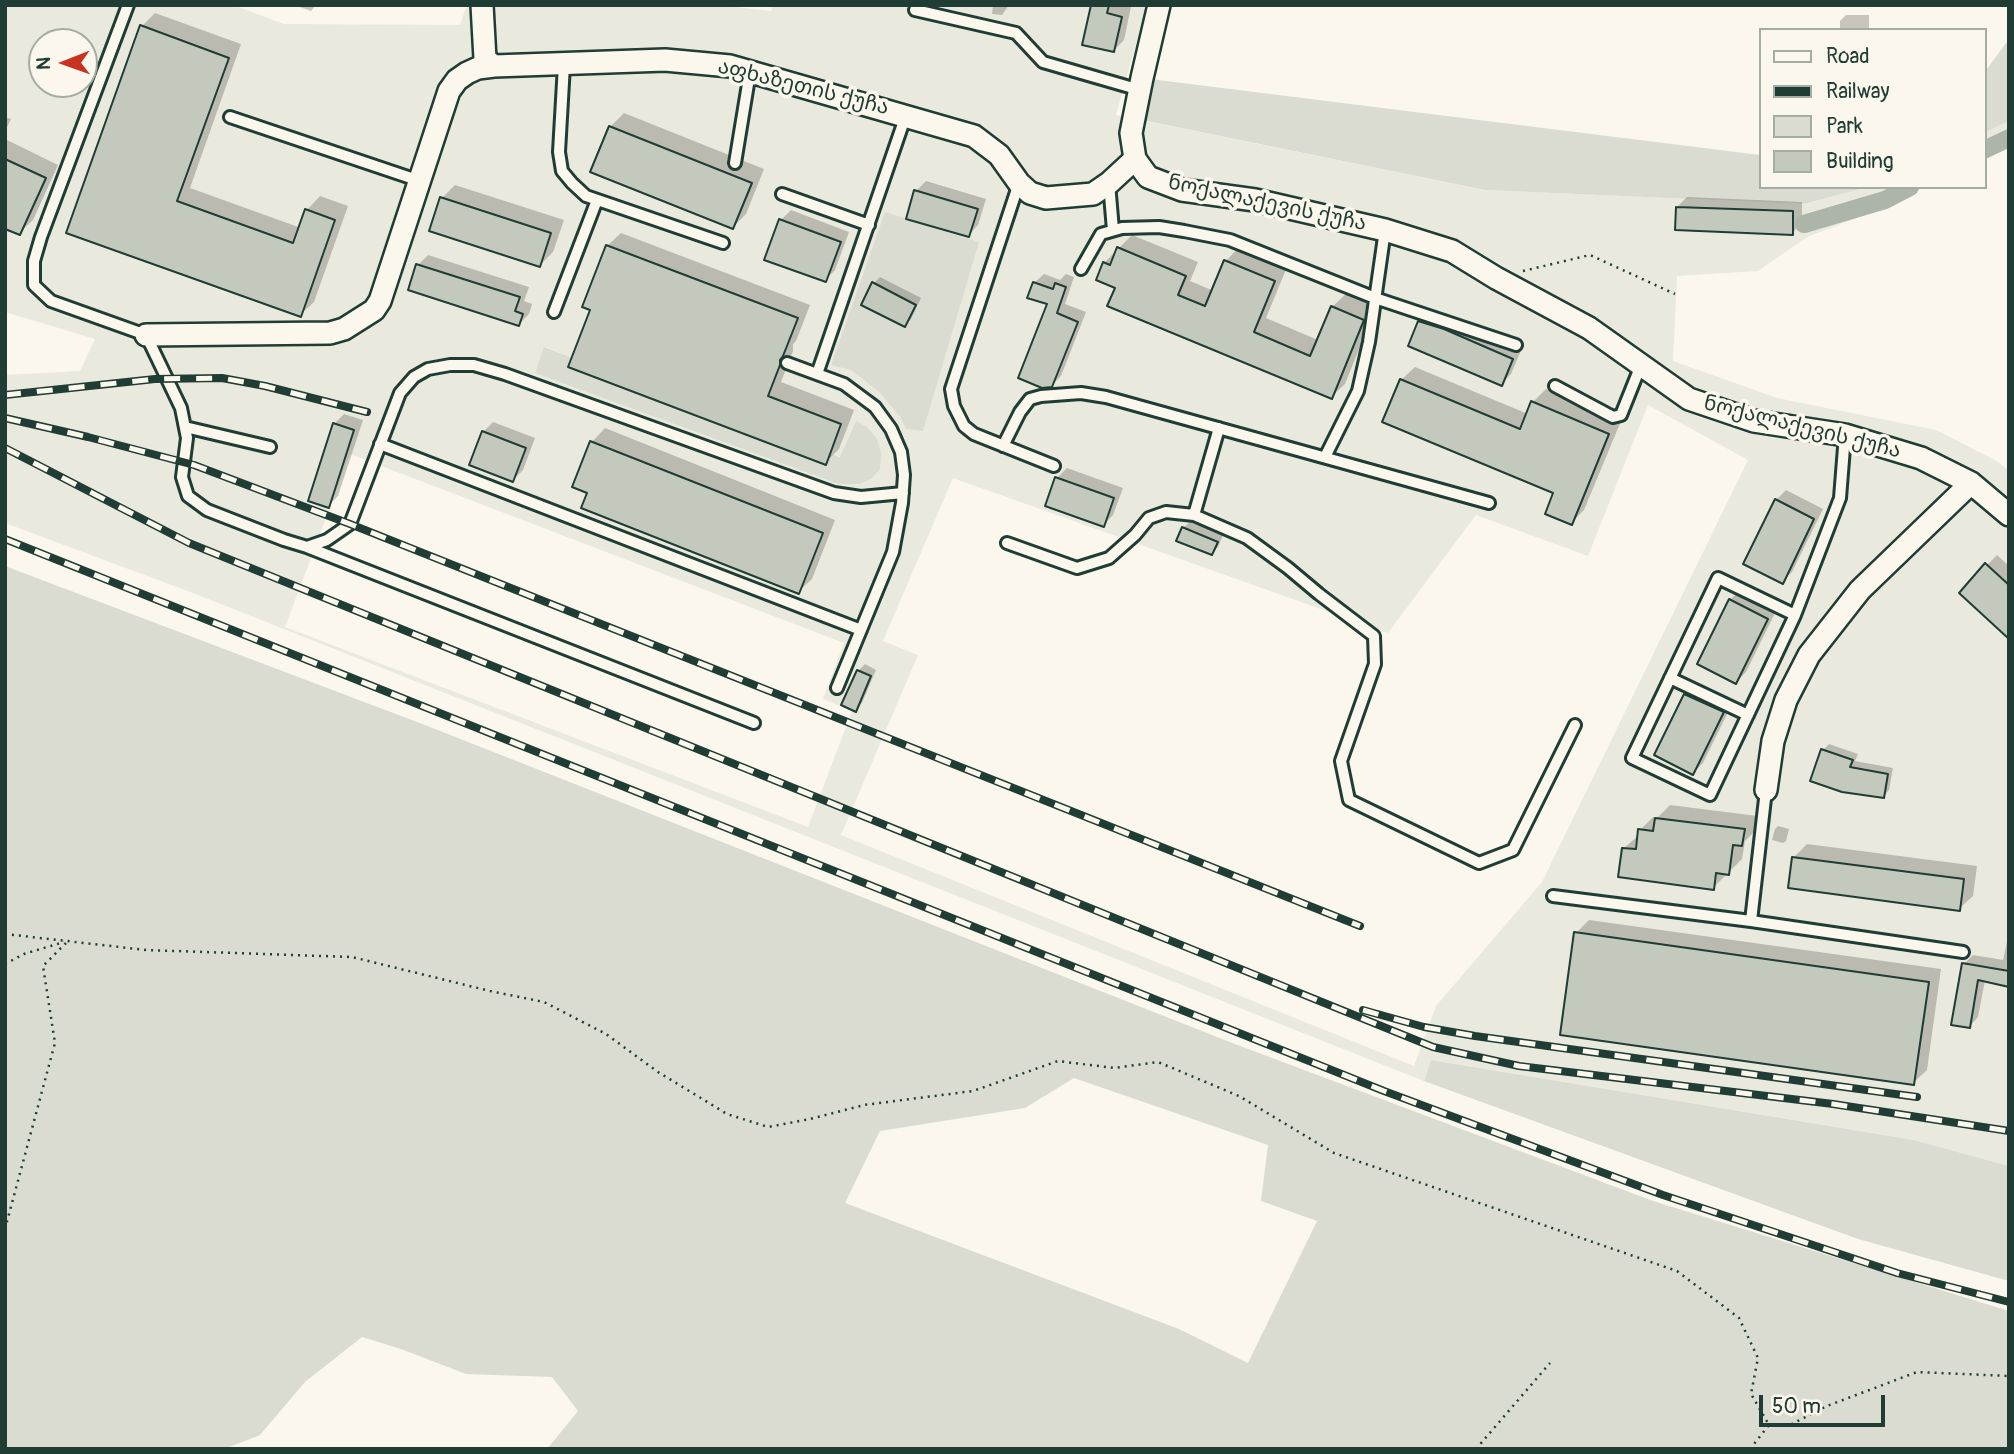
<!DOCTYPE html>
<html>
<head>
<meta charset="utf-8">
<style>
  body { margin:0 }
  #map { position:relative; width:2014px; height:1454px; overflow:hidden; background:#fbf7ec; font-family:Pangolin,sans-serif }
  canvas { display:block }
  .frame { position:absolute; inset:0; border:7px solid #1f3d34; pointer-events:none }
  .legend { position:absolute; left:1759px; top:28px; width:228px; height:161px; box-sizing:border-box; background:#fbf7ec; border:2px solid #a3ada2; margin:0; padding:9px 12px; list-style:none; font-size:21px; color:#1f3d34 }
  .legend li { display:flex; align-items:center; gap:14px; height:35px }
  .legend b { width:35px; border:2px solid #a3ada2 }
  .north { position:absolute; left:28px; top:28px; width:70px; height:70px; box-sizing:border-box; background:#fbf7ec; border:2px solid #a3ada2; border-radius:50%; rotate:269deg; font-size:19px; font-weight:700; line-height:28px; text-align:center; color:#1f3d34 }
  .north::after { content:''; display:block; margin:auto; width:24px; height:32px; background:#c8321e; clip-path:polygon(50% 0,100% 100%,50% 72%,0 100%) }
  .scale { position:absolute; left:1759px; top:1395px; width:126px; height:32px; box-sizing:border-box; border:4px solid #1f3d34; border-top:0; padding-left:9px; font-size:21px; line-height:24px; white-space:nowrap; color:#1f3d34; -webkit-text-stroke:5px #fbf7ec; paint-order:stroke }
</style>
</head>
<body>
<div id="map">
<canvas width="2014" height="1454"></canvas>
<div class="frame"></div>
<ul class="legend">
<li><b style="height:9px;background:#fbf7ec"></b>Road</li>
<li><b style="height:9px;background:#1f3d34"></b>Railway</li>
<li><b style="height:19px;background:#dbdcd1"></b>Park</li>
<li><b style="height:19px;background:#c4c9be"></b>Building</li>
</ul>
<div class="north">N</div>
<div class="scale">50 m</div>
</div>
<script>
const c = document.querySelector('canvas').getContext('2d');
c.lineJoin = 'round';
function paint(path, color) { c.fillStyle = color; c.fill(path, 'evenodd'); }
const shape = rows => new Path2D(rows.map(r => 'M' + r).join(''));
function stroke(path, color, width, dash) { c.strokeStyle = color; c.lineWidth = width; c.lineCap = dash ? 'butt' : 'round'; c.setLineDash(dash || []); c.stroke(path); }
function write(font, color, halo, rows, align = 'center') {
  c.font = font + ' Pangolin,"Noto Sans Georgian",sans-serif'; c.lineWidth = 7; c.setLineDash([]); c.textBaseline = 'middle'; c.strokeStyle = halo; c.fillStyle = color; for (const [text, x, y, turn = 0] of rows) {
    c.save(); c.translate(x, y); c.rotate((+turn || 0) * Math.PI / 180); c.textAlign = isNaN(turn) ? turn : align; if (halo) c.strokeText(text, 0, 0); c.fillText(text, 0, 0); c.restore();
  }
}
const built = shape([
  [5,5,233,5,284,24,460,25,467,5,717,5,771,11,773,5,1147,5,1116,115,1485,190,1804,204,1868,187,1925,187,1885,207,1807,237,1758,271,1677,276,1673,361,1777,398,1936,430,1995,460,2009,471,2009,1166,1914,1140,1431,1060,1424,1081,193,593,5,523,5,375,80,371,95,339,5,312],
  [42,42,84,42,84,84,42,84],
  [978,242,906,429,900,417,880,393,851,370,831,364],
  [545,347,841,457,856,421,838,484,536,373],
  [1648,405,1748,460,1542,882,1436,1006,1414,1066,841,835,918,655,883,641,953,478,1388,633,1476,515,1588,556],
  [350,454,844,643,823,699,852,711,808,827,285,627],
  [2009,121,2009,147,1984,159,1984,133]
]);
const green = shape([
  [2009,39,2009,121,1984,133,1984,73],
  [1150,79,1760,155,1760,187,1868,187,1804,204,1485,190,1142,120],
  [885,212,979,242,923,431,906,429,900,417,880,393,851,370,831,365],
  [544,347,840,457,856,421,867,427,877,439,881,453,880,469,872,478,860,484,838,484,535,373],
  [5,566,425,725,1235,1044,1653,1201,2009,1311,2009,1449,547,1449,578,1411,552,1377,466,1374,401,1349,362,1337,305,1382,260,1435,224,1449,5,1449],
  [1074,1078,1268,1145,1261,1201,1317,1221,1248,1363,1179,1329,845,1203,880,1131,1025,1108],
  [1431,1060,1914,1140,2009,1166,2009,1281,1858,1239,1424,1081]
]);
const shadow = shape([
  [294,5,316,5,311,11],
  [993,5,1009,5,1002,15,992,14],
  [1092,5,1131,7,1124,40,1114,50],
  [155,13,241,44,190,188,301,228,307,210,320,196,348,206,314,302,300,315,68,232,142,26],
  [1846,15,1869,15,1869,30,1840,30,1840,21],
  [624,113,764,169,746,214,733,227,610,127],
  [5,117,11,119,5,131],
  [5,139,58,165,33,220,19,233,5,227],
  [926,181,986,199,978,225,969,235,916,191],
  [455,185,564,220,553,252,540,265,442,198],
  [1687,197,1802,202,1802,223,1792,233,1677,207],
  [791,210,849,232,835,270,825,280,781,220],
  [621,233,810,305,796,341,793,344,793,351,781,382,854,410,839,449,825,463,592,309,607,246],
  [1132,235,1198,262,1190,281,1214,291,1226,261,1239,247,1287,267,1266,318,1318,340,1332,307,1346,294,1376,307,1345,384,1331,397,1117,287,1104,263],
  [428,255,529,287,524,301,532,304,529,314,519,324,418,265],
  [1044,274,1060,280,1066,274,1074,277,1065,304,1086,312,1061,376,1051,386,1049,303,1034,283],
  [880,277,921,298,911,319,905,325,873,284],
  [1430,312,1454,320,1522,348,1511,374,1501,384,1420,322],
  [1415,367,1528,414,1533,402,1546,389,1621,421,1584,510,1571,523,1556,492,1401,380],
  [344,414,363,420,338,496,328,506,334,424],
  [493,422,535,438,523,470,513,480,483,432],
  [605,428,835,520,812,579,798,592,574,486,592,442],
  [1067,468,1123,488,1113,515,1103,525,1047,505,1057,478],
  [1786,490,1823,509,1792,572,1782,581,1776,500],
  [1190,522,1223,535,1218,547,1212,553,1183,528],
  [1997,555,2009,566,2009,636,1961,592],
  [1740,590,1777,609,1746,672,1736,682,1730,600],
  [865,664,876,670,862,703,856,710,858,671],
  [1696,685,1733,702,1703,763,1693,773,1656,754,1686,695],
  [1829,744,1858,754,1855,761,1893,768,1889,790,1883,797,1823,750],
  [1670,805,1757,816,1755,831,1745,841,1742,859,1713,888,1624,848,1639,835,1640,830,1653,817,1658,817],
  [1778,826,1789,829,1786,841,1783,843,1772,840,1775,829],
  [1807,844,1977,866,1973,896,1959,909,1794,857],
  [1589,920,1941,969,1927,1070,1913,1083,1576,933],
  [2009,933,2009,985,1985,980,1978,1017,1969,1027,1964,964,1973,955,2003,960]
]);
const canal = shape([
  [1984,150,2009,138],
  [1804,224,1885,200,1910,187]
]);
const building = shape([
  [1091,5,1109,5,1107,13,1122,17,1114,52,1082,45,1091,5],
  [140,25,229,58,177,201,293,243,305,209,335,220,301,317,66,233,140,25],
  [609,126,752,183,733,229,590,172,609,126],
  [5,159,46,178,20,235,5,229,5,159],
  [914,190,978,209,969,237,906,219,914,190],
  [440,197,551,233,540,267,429,231,440,197],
  [1676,207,1793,211,1793,235,1675,230,1676,207],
  [779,219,841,242,826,282,764,260,779,219],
  [606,245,798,318,783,356,780,360,780,365,768,396,841,424,826,465,568,367,590,310,582,307,606,245],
  [1117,247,1186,276,1178,295,1205,306,1224,260,1275,281,1254,332,1310,356,1331,306,1364,320,1332,399,1107,306,1115,288,1096,280,1103,262,1110,265,1117,247],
  [416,264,520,297,515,311,523,314,519,326,408,290,416,264],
  [872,282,916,305,905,327,861,305,872,282],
  [1033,282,1053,289,1055,283,1066,287,1057,313,1078,322,1052,387,1042,388,1018,378,1047,304,1027,298,1033,282],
  [1418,321,1444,329,1513,359,1502,386,1408,346,1418,321],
  [1400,379,1520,429,1531,401,1609,434,1572,525,1545,514,1553,493,1382,422,1400,379],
  [333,423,354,430,329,508,308,501,333,423],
  [482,431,526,448,513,482,469,465,482,431],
  [590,441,823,533,799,594,581,508,587,493,572,487,590,441],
  [1055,477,1114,498,1104,527,1045,506,1055,477],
  [1775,499,1814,519,1783,584,1743,564,1775,499],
  [1182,527,1218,542,1212,555,1176,541,1182,527],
  [1985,563,2009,585,2009,639,1959,593,1985,563],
  [1729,599,1768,619,1736,684,1697,664,1729,599],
  [857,670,871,676,856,712,841,705,857,670],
  [1684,694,1724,712,1693,775,1654,755,1684,694],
  [1821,749,1853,760,1850,767,1888,774,1884,798,1842,792,1810,781,1821,749],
  [1655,818,1745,829,1742,846,1733,845,1729,875,1716,873,1714,890,1618,877,1622,848,1636,849,1638,829,1653,831,1655,818],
  [1792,857,1964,879,1960,911,1788,888,1792,857],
  [1574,932,1929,982,1914,1085,1560,1035,1574,932],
  [1962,963,2009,971,2009,987,1978,980,1970,1028,1951,1025,1962,963]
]);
const path = shape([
  [1523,271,1590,255,1675,294],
  [5,934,146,950,352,957,490,991,544,1002,606,1034,658,1072,727,1114,768,1127,810,1119,864,1105,973,1091,1058,1061,1114,1068,1158,1062,1239,1096,1334,1153,1677,1271,1739,1318,1758,1358,1751,1394,1769,1425,1790,1425,1827,1406,1917,1372,2009,1376],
  [5,964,24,954,64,942],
  [5,1229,55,1043,43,966,67,942],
  [1476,1449,1550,1363],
  [1750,1449,1769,1425]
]);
const lane = shape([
  [128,5,41,237,34,261,34,285,51,301,146,335,181,408,187,438,182,477,188,496,207,510,284,540,307,547,327,540,350,524,400,393,414,377,428,369,450,365,474,365,505,374,834,493,861,497,903,493],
  [915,10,1016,33,1043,62,1140,90],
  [564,65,559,152,562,171,572,183,586,196,723,243],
  [230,117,420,181],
  [735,163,750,72],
  [1019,183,951,389,954,406,964,426,974,434,1054,466],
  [1109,183,1113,230],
  [782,194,869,225],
  [1081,269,1101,234,1122,228,1159,227,1184,231,1230,240,1375,298,1516,345],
  [554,312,597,200],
  [787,363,844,384,875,407,891,429,901,452,904,475,902,503,893,552,837,688],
  [817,374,906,115],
  [1555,386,1613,417,1621,415,1641,365],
  [185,427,270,447],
  [380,444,861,630],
  [1003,446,1020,412,1030,399,1041,396,1081,393,1106,397,1489,503],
  [1325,457,1358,391,1369,342,1385,230],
  [1194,515,1247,538,1288,568,1319,594,1374,636,1375,664,1341,761,1349,800,1479,863,1513,850,1575,725],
  [1007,543,1077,568,1109,558,1135,535,1149,518,1166,512,1194,515,1219,428],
  [307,547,754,723],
  [1795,615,1718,578,1632,758,1710,795,1795,615,1840,498,1845,435],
  [1670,678,1748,715],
  [1553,896,1751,921,1963,952],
  [1751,921,1766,790]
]);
const street = shape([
  [482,5,485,59,494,66,665,60,730,66,974,136,999,155,1019,183,1030,193,1046,198,1093,194,1109,183,1135,159],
  [1159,5,1142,78,1131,133,1135,159,1148,177,1182,190,1255,200,1385,230,1452,251,1496,278,1589,328,1689,399,1754,421,1845,435,1921,458,1971,483,2009,515],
  [146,335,330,333,344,329,374,310,380,301,449,91,457,80,467,73,478,68,494,66],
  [1766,790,1773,741,1786,700,1809,655,1860,590,1971,483]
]);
const rail = shape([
  [5,395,155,379,222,378,265,386,367,412],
  [5,418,88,437,194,465,350,524,1360,926],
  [5,448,189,543,1433,1047,1519,1066,1833,1104,2009,1131],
  [5,539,1384,1091,1663,1195,1897,1273,2009,1302],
  [1363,1010,1424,1027,1475,1036,1917,1097]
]);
const streetNames = [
  ["აფხაზეთის ქუჩა",803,88,14],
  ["ნოქალაქევის ქუჩა",1267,204,12],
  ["ნოქალაქევის ქუჩა",1802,428,14]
];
paint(built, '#eae9de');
paint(green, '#dbdcd1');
paint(shadow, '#0003');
stroke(canal, '#adb4aa', 18);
paint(building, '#c4c9be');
stroke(building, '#1f3d34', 2);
stroke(lane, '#1f3d34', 16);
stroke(street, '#1f3d34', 26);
stroke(path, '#1f3d34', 2.5, [2, 5]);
stroke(lane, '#fbf7ec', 10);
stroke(street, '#fbf7ec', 21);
stroke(rail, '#1f3d34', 8);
stroke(rail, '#fbf7ec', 5, [16]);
write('21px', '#1f3d34', '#fbf7ec', streetNames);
</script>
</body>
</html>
